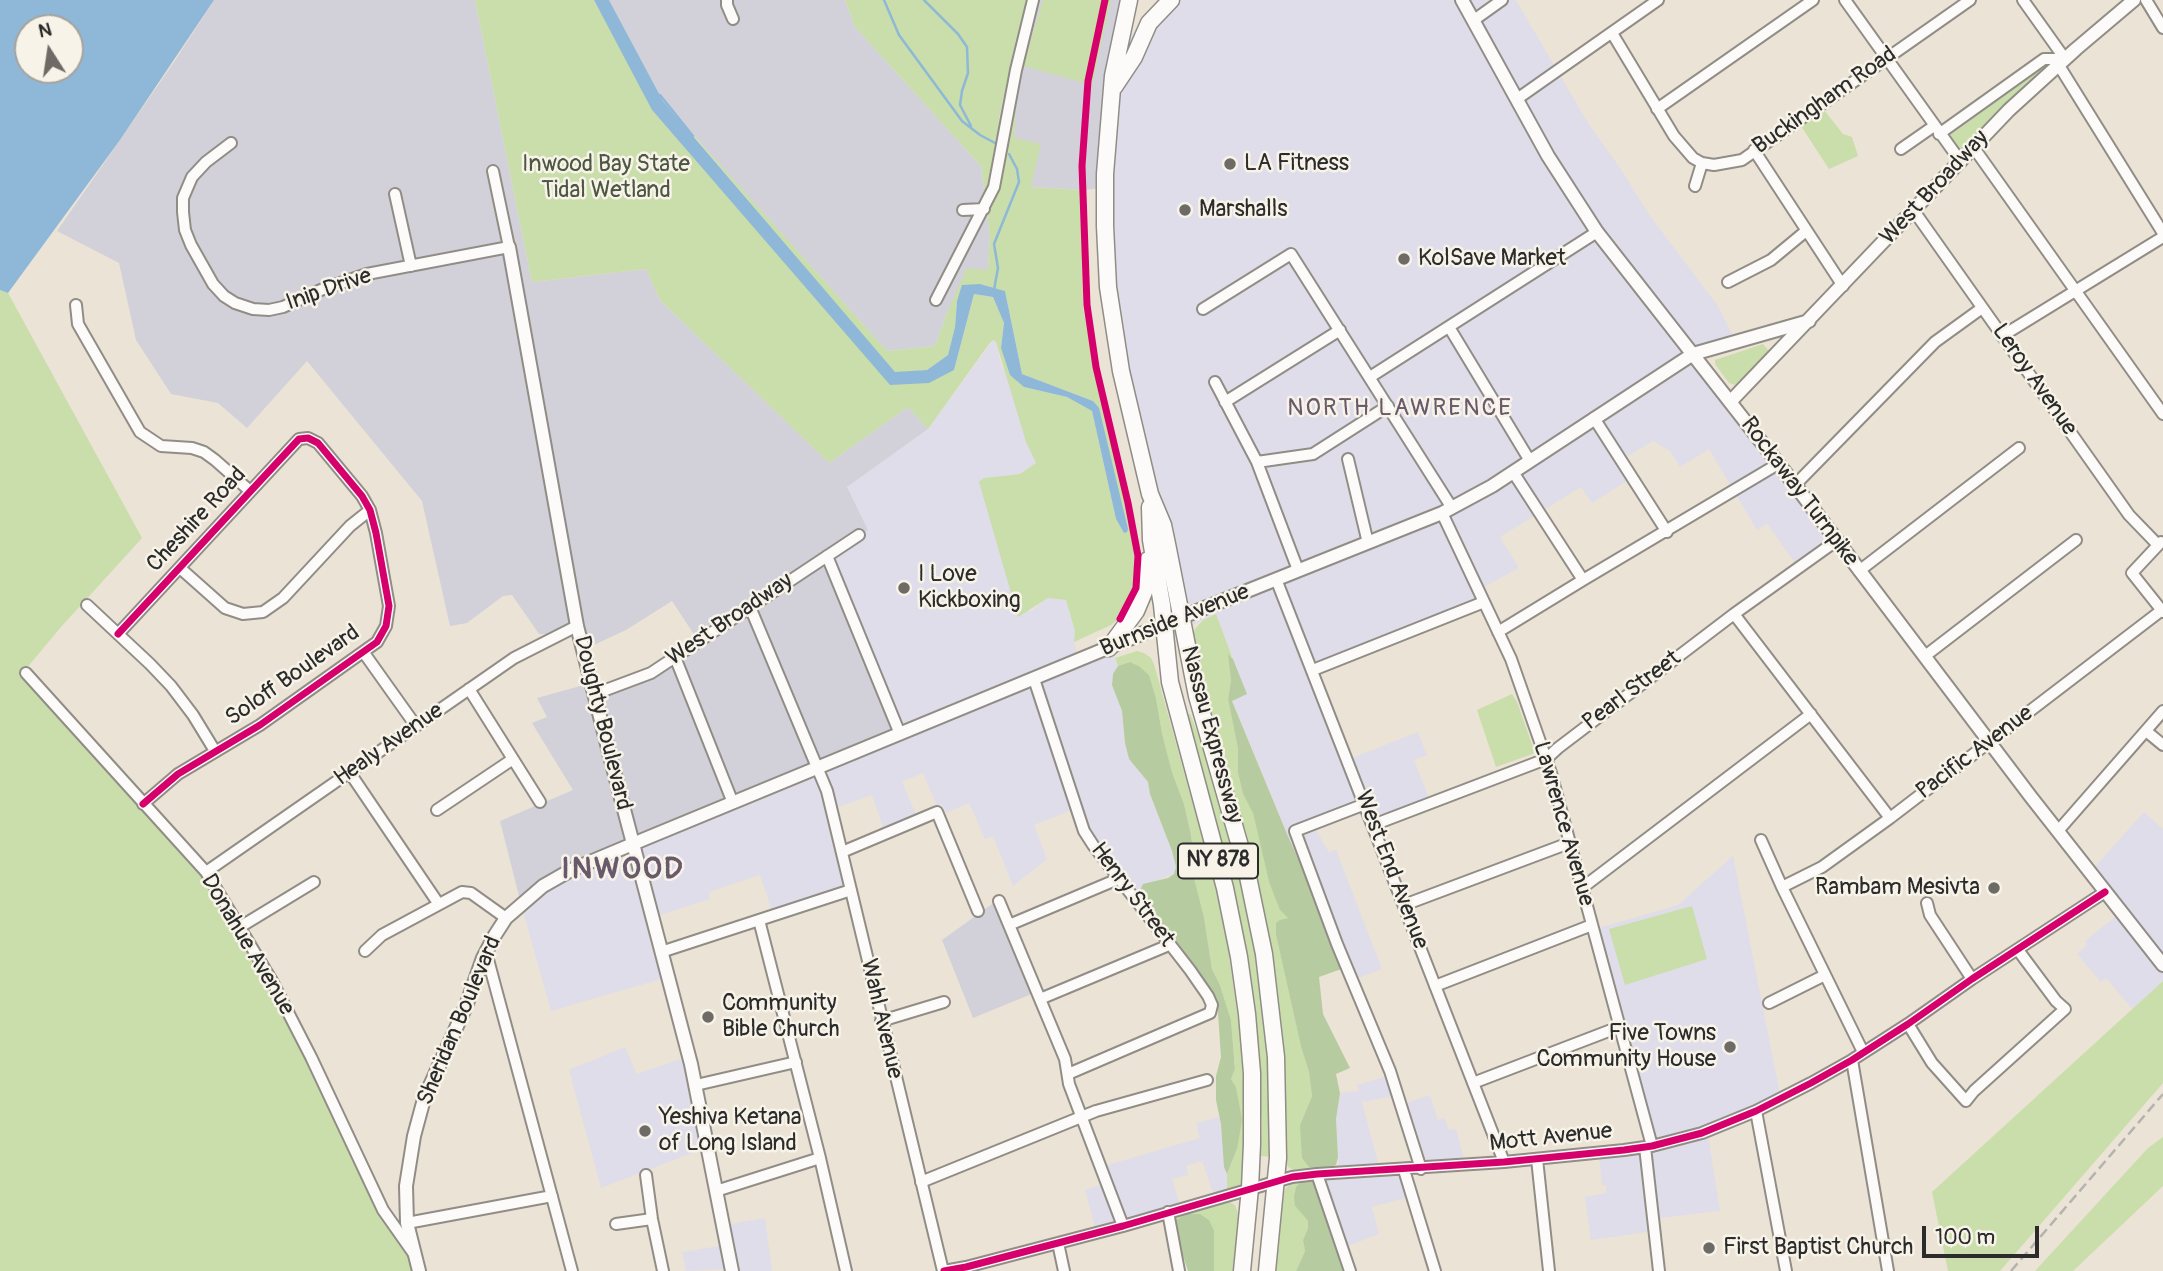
<!DOCTYPE html>
<html>
<head>
<meta charset="utf-8">
<style>
  body { margin:0 }
  #map { position:relative; width:2163px; height:1271px; overflow:hidden; background:#ebe3d5; font-family:Pangolin,sans-serif }
  canvas { display:block }
  .north { position:absolute; left:14px; top:14px; width:70px; height:70px; box-sizing:border-box; background:#f7f3e8; border:2px solid #a5a39c; border-radius:50%; rotate:348deg; font-size:19px; font-weight:700; line-height:28px; text-align:center; color:#2b2b2b }
  .north::after { content:''; display:block; margin:auto; width:24px; height:32px; background:#6e6b66; clip-path:polygon(50% 0,100% 100%,50% 72%,0 100%) }
  .scale { position:absolute; left:1922px; top:1226px; width:117px; height:32px; box-sizing:border-box; border:4px solid #2b2b2b; border-top:0; padding-left:9px; font-size:21px; line-height:24px; white-space:nowrap; color:#2b2b2b; -webkit-text-stroke:5px #f7f3e8; paint-order:stroke }
</style>
</head>
<body>
<div id="map">
<canvas width="2163" height="1271"></canvas>
<div class="north">N</div>
<div class="scale">100 m</div>
</div>
<script>
const c = document.querySelector('canvas').getContext('2d');
c.lineJoin = 'round';
function paint(path, color) { c.fillStyle = color; c.fill(path, 'evenodd'); }
const shape = rows => new Path2D(rows.map(r => 'M' + r).join(''));
function stroke(path, color, width, dash) { c.strokeStyle = color; c.lineWidth = width; c.lineCap = dash ? 'butt' : 'round'; c.setLineDash(dash || []); c.stroke(path); }
function write(font, color, halo, rows, align = 'center') {
  c.font = font + ' Pangolin,sans-serif'; c.lineWidth = 5; c.setLineDash([]); c.textBaseline = 'middle'; c.strokeStyle = halo; c.fillStyle = color; for (const [text, x, y, turn = 0] of rows) {
    c.save(); c.translate(x, y); c.rotate((+turn || 0) * Math.PI / 180); c.textAlign = isNaN(turn) ? turn : align; if (halo) c.strokeText(text, 0, 0); c.fillText(text, 0, 0); c.restore();
  }
}
const built = shape([
  [1165,0,1516,0,1588,123,1620,168,1650,216,1718,306,1736,343,1694,354,1836,541,1798,567,1767,524,1757,530,1709,449,1680,467,1670,451,1653,441,1620,461,1630,479,1592,503,1581,487,1500,537,1519,568,1478,590,1483,602,1310,670,1347,760,1418,732,1427,755,1414,760,1430,801,1373,823,1365,803,1312,824,1329,852,1336,850,1382,969,1353,980,1287,834,1232,700,1247,694,1216,614,1184,629,1128,416,1105,188,1118,60,1138,25],
  [993,340,996,342,1002,368,1006,371,1026,442,1036,463,1020,474,984,478,1030,612,1048,598,1066,600,1075,631,1074,642,1079,660,1110,648,1118,666,1113,674,1112,685,1122,711,1125,743,1129,759,1148,782,1150,794,1172,851,1176,867,1174,874,1157,880,1144,908,1081,827,1074,809,1034,825,1047,859,1013,886,993,836,985,839,969,803,946,813,942,804,937,806,923,773,902,782,918,819,885,833,872,795,833,809,851,884,772,911,760,875,709,892,710,899,654,917,668,977,551,1011,521,904,829,557,868,530,847,487,928,429],
  [2144,812,2163,829,2163,981,2132,1009,2106,978,2101,982,2077,954,2087,945,2085,941,2120,913,2091,871],
  [1733,856,1780,1094,1707,1128,1720,1211,1652,1219,1653,1231,1591,1240,1585,1197,1606,1193,1606,1185,1602,1185,1599,1153,1656,1140,1599,928,1678,905],
  [625,1047,637,1074,689,1056,708,1147,601,1188,569,1070],
  [1391,1075,1400,1095,1362,1102,1380,1170,1405,1169,1413,1196,1372,1207,1379,1234,1340,1249,1313,1175,1339,1172,1336,1119,1340,1093,1359,1091,1357,1085],
  [1430,1095,1438,1120,1444,1118,1449,1130,1456,1129,1466,1166,1421,1169,1403,1104],
  [1220,1117,1227,1174,1227,1194,1215,1198,1202,1161,1186,1166,1188,1175,1172,1179,1181,1208,1096,1231,1085,1190,1109,1182,1104,1166,1200,1138,1196,1123],
  [765,1218,772,1271,734,1271,725,1225],
  [725,1245,730,1269,686,1271,682,1252]
]);
const industrial = shape([
  [214,0,475,0,532,282,646,269,660,300,829,463,908,407,928,429,847,487,868,530,829,557,900,734,555,878,521,904,500,821,573,790,532,723,547,717,537,698,591,683,593,691,644,672,697,639,672,601,626,630,583,650,577,629,560,635,539,634,512,595,503,596,467,623,450,626,422,501,307,361,247,428,218,403,171,394,136,340,119,263,57,231,174,62],
  [609,0,845,0,855,27,981,166,990,236,988,271,948,310,935,346,887,351,663,101],
  [1028,0,1132,0,1105,188,1082,190,1031,187,1013,138,1015,127,998,124,1016,40],
  [995,902,1034,993,973,1018,942,940]
]);
const green = shape([
  [475,0,594,0,602,14,604,14,652,110,890,384,954,370,974,294,993,297,1004,323,1001,348,1024,387,1067,397,1092,411,1116,519,1124,533,1093,401,1022,374,1005,291,980,284,957,301,955,327,948,355,927,370,895,373,676,115,887,351,935,346,948,310,967,268,988,270,990,236,981,166,855,27,845,0,1028,0,1016,40,998,123,1016,115,1014,138,1041,144,1031,187,1082,190,1083,308,1132,531,1137,561,1134,588,1119,618,1111,625,1074,642,1075,631,1066,600,1048,598,1018,617,979,482,984,478,1020,474,1036,463,1026,442,996,342,993,340,989,344,928,429,908,407,829,463,660,300,646,269,532,282],
  [1043,0,1111,0,1092,85,1023,66],
  [2051,62,1960,154,1947,137],
  [1824,110,1843,134,1852,137,1858,156,1829,169,1801,126],
  [0,290,8,293,142,538,61,627,20,676,117,773,206,872,267,973,389,1219,420,1271,0,1271],
  [1763,344,1769,351,1735,385,1729,383,1715,364,1715,360],
  [1216,614,1233,659,1230,655,1231,680,1228,699,1238,749,1238,773,1243,794,1253,812,1269,882,1288,918,1276,935,1301,1047,1309,1072,1312,1096,1300,1125,1323,1170,1295,1171,1288,1167,1286,1162,1283,1041,1274,963,1256,878,1191,640,1195,629,1203,620],
  [1137,651,1144,653,1151,658,1154,664,1218,895,1227,941,1240,1033,1244,1094,1244,1168,1243,1180,1239,1186,1227,1191,1227,1174,1237,1149,1236,1087,1231,1079,1235,1069,1231,1020,1220,985,1212,969,1204,917,1193,874,1193,850,1191,835,1184,804,1172,772,1162,733,1156,698,1149,675,1139,666,1130,662,1118,666,1115,658],
  [1512,694,1517,702,1535,753,1496,767,1477,710],
  [1190,714,1208,758,1235,845,1268,1016,1274,1157,1261,1156,1262,1122,1258,1087,1183,715],
  [1692,906,1707,959,1625,985,1609,929],
  [2163,981,2163,1083,2000,1271,1948,1271,1932,1192],
  [2163,1137,2163,1186,2073,1271,2035,1271,2148,1148],
  [1308,1178,1295,1206,1308,1221,1308,1228,1303,1240,1305,1251,1296,1271,1275,1271,1283,1196,1286,1188,1292,1183],
  [1221,1201,1228,1201,1235,1205,1240,1219,1233,1271,1214,1271,1214,1231,1176,1220,1176,1214]
]);
const forest = shape([
  [1228,654,1233,659,1247,694,1232,701,1287,834,1347,967,1319,977,1323,1014,1350,1068,1336,1074,1340,1093,1336,1119,1338,1157,1336,1165,1323,1170,1309,1167,1302,1158,1300,1125,1312,1096,1309,1072,1301,1047,1276,935,1276,923,1280,920,1288,918,1280,910,1269,882,1253,813,1243,794,1238,773,1238,749,1228,699,1231,680],
  [1130,662,1139,666,1149,675,1156,698,1162,733,1172,772,1184,804,1191,835,1193,850,1193,874,1204,917,1212,969,1220,985,1231,1020,1235,1069,1231,1079,1236,1087,1242,1120,1237,1149,1227,1174,1224,1167,1221,1124,1216,1100,1216,1076,1221,1057,1217,999,1144,908,1140,895,1140,890,1143,884,1168,878,1174,874,1176,867,1172,851,1150,794,1148,782,1129,759,1125,743,1122,711,1112,685,1113,674,1118,666],
  [1312,1179,1316,1183,1347,1271,1296,1271,1305,1251,1303,1240,1308,1228,1308,1221,1295,1206,1294,1197,1296,1187,1302,1181],
  [1187,1214,1200,1214,1209,1220,1214,1231,1214,1271,1188,1271,1176,1234,1176,1220]
]);
const water = shape([
  [0,0,214,0,120,140,8,293,0,290],
  [28,28,70,28,70,70,28,70],
  [594,0,609,0,663,101,895,372,927,370,948,355,955,327,957,301,962,285,980,284,1005,291,1022,374,1093,401,1099,408,1128,529,1127,532,1124,533,1116,519,1092,411,1067,397,1024,387,1010,375,1001,348,1004,323,993,297,974,294,954,370,929,383,890,385,652,110]
]);
const stream = shape([
  [884,0,899,35,962,121,980,135,995,143],
  [924,0,958,34,967,47,968,73,962,91,960,105,971,126],
  [660,95,693,136],
  [994,290,998,268,994,244,1019,182,1017,169,1009,154]
]);
const minor = shape([
  [727,0,727,5,733,19],
  [1845,0,1961,162],
  [2023,0,2065,59],
  [2146,0,2163,28],
  [1474,20,1502,0],
  [1612,33,1674,136,1693,158,1702,163,1714,165,1742,160,1970,0],
  [2058,64,2163,233],
  [1517,99,1658,0],
  [1657,109,1813,0],
  [1939,134,2044,59,2065,59],
  [231,143,206,162,192,177,183,198,183,212,185,230,191,245,213,284,224,296,235,303,253,309,269,310,283,307,323,289,367,274,509,247,493,171],
  [1974,148,2163,414],
  [1901,149,1934,126],
  [1754,150,1843,286],
  [1695,186,1702,163],
  [395,194,411,266],
  [963,210,984,209],
  [1914,211,2129,515,2158,545],
  [1728,282,1771,260,1806,231],
  [936,300,994,187,1016,70,1033,0],
  [76,305,78,324,140,432,161,446,192,448,204,452,215,460,250,491],
  [1203,309,1291,254,1452,508],
  [1449,327,1530,461],
  [2002,336,2163,237],
  [1370,377,1597,232],
  [1215,382,1257,462,1298,570],
  [1225,402,1340,330],
  [1594,418,1667,532],
  [1348,459,1368,543],
  [1257,462,1313,454,1388,406],
  [1513,472,1583,580],
  [1795,485,1935,342,1982,308],
  [1442,513,1511,659,1551,773,1652,1146],
  [2161,542,2132,573,2163,612],
  [827,556,900,734],
  [180,568,225,608,243,614,263,612,283,598,350,526,370,510],
  [1859,571,2019,448],
  [1276,579,1504,1162],
  [87,605,150,664,171,686,193,715,215,751],
  [750,607,827,791,943,1271],
  [1734,614,1890,818],
  [1498,632,1583,580,1778,464],
  [118,634,299,439,308,438,318,443,362,496,370,510,376,533,389,606,386,626,377,642,260,725,178,774,143,804],
  [364,653,416,726],
  [1925,656,2076,540],
  [675,657,733,803],
  [1313,670,1484,602],
  [26,673,206,872,272,981,311,1057,383,1210,414,1254],
  [1034,679,1084,831,1093,845,1190,970,1208,996,1212,1005,1210,1013,1068,1074],
  [469,689,540,802],
  [595,694,651,673,859,535],
  [2146,731,2163,745],
  [350,773,438,903],
  [1365,804,1295,831,1337,944,1390,1071,1421,1169],
  [437,810,513,759],
  [1373,825,1546,759,1558,748,1734,614,1836,541],
  [2058,831,2163,711],
  [1761,840,1782,887,1863,1052],
  [842,852,937,812,978,911],
  [206,872,514,658,577,626],
  [1782,887,1822,867,1890,818,2162,610],
  [1582,888,1811,714],
  [999,901,1065,1059,1069,1084,1123,1226],
  [1927,903,1930,915,1972,979],
  [1404,905,1569,843],
  [759,920,820,1158,846,1271],
  [1009,925,1118,879],
  [240,927,314,882],
  [365,951,382,935,462,892,471,893,506,918],
  [486,952,572,1271],
  [661,952,851,890],
  [1435,986,1592,925],
  [1040,999,1169,945],
  [1769,1003,1825,975],
  [881,1021,944,1002],
  [1908,1024,1932,1063,1966,1101,1974,1091,2065,1009,2056,1001,2018,950],
  [1852,1060,1888,1271],
  [1473,1083,1619,1027],
  [696,1085,796,1062],
  [1756,1111,1786,1271],
  [1645,1147,1659,1271],
  [1537,1159,1549,1271],
  [1404,1170,1435,1271],
  [1317,1174,1350,1271],
  [646,1175,652,1219,663,1271],
  [921,1182,1096,1111,1207,1080],
  [716,1191,820,1158],
  [1168,1212,1179,1271],
  [407,1223,552,1196],
  [616,1224,652,1219],
  [1058,1243,1064,1271],
  [944,1271,966,1267,1123,1226,1292,1177,1317,1174,1504,1162,1624,1150,1652,1146,1702,1133,1756,1111,1811,1083,1852,1060,1908,1024,1972,979,2105,892]
]);
const major = shape([
  [1462,0,1548,156,1597,232,1795,485,2031,797,2163,965],
  [509,247,577,626,611,760,691,1064,732,1271],
  [1730,402,2009,110,2076,49,2134,0],
  [419,1271,407,1223,406,1186,414,1136,424,1099,466,1006,483,958,495,935,506,918,543,886,571,870,647,838,1197,611,1442,513,1492,486,1693,354,1809,321]
]);
const highway = shape([
  [1129,0,1113,76,1105,174,1105,226,1108,287,1121,371,1150,494,1163,525,1167,544,1197,696,1246,867,1264,954,1276,1057,1278,1158,1267,1271],
  [1114,87,1134,57,1149,23,1171,0],
  [1150,507,1151,540,1162,605,1170,682,1225,888,1239,957,1247,1014,1252,1073,1252,1144,1250,1188,1242,1271],
  [1109,648,1136,611,1144,592,1148,560]
]);
const rail = shape([
  [2011,1271,2163,1094]
]);
const cycleway = shape([
  [1105,0,1088,81,1082,166,1087,305,1096,367,1128,503,1138,556,1136,588,1120,619],
  [118,634,299,439,308,438,318,443,362,496,370,510,376,533,389,606,386,626,377,642,260,725,178,774,143,804],
  [944,1271,966,1267,1123,1226,1292,1177,1317,1174,1504,1162,1624,1150,1652,1146,1702,1133,1756,1111,1811,1083,1852,1060,1908,1024,1972,979,2105,892]
]);
const markers = [
  [1230,164,7,"#6e6b66"],
  [1185,210,7,"#6e6b66"],
  [1404,259,7,"#6e6b66"],
  [904,588,7,"#6e6b66"],
  [1994,888,7,"#6e6b66"],
  [708,1017,7,"#6e6b66"],
  [1730,1047,7,"#6e6b66"],
  [645,1131,7,"#6e6b66"],
  [1709,1248,7,"#6e6b66"]
];
const shields = [
  [1218,861,80]
];
const shieldNames = [
  ["NY 878",1218,861]
];
const streetNames = [
  ["Buckingham Road",1825,101,-35],
  ["West Broadway",1935,188,-47],
  ["Inip Drive",329,290,-19],
  ["Leroy Avenue",2034,380,55],
  ["Rockaway Turnpike",1799,492,53],
  ["Cheshire Road",197,520,-47],
  ["West Broadway",730,620,-34],
  ["Burnside Avenue",1175,621,-22],
  ["Soloff Boulevard",293,676,-35],
  ["Pearl Street",1632,691,-37],
  ["Doughty Boulevard",602,723,76],
  ["Nassau Expressway",1211,735,75],
  ["Healy Avenue",389,745,-35],
  ["Pacific Avenue",1975,753,-37],
  ["Lawrence Avenue",1563,824,74],
  ["West End Avenue",1391,870,69],
  ["Henry Street",1132,895,53],
  ["Donahue Avenue",247,945,59],
  ["Wahl Avenue",881,1019,77],
  ["Sheridan Boulevard",460,1021,-67],
  ["Mott Avenue",1551,1138,-6]
];
const poiNames = [
  ["LA Fitness",1244,164],
  ["Marshalls",1199,210],
  ["KolSave Market",1418,259],
  ["I Love",918,575],
  ["Kickboxing",918,601],
  ["Rambam Mesivta",1980,888,"right"],
  ["Community",722,1004],
  ["Bible Church",722,1030],
  ["Five Towns",1716,1034,"right"],
  ["Community House",1716,1060,"right"],
  ["Yeshiva Ketana",659,1118],
  ["of Long Island",659,1144],
  ["First Baptist Church",1723,1248]
];
const parkNames = [
  ["Inwood Bay State",606,165],
  ["Tidal Wetland",606,191]
];
const neighbourhoodNames = [
  ["NORTH LAWRENCE",1400,409]
];
const districtNames = [
  ["INWOOD",623,870]
];
paint(built, '#dfdde9');
paint(industrial, '#d2d1da');
paint(green, '#c9deaa');
paint(forest, '#b6cca0');
paint(water, '#8fb8d8');
stroke(stream, '#8fb8d8', 2.5);
stroke(minor, '#918d86', 14);
stroke(major, '#918d86', 16);
stroke(highway, '#918d86', 19);
stroke(minor, '#fcfbf9', 10);
stroke(major, '#fcfbf9', 12);
stroke(highway, '#fcfbf9', 16);
stroke(rail, '#b4b3b0', 2.5, [10, 5]);
stroke(cycleway, '#d6006c', 7);
for (const [x, y, r, color] of markers) { const dot = new Path2D(); dot.arc(x, y, r, 0, 2 * Math.PI); c.fillStyle = color; c.fill(dot); stroke(dot, '#f7f3e8', 2.5); }
for (const [x, y, w] of shields) { const box = new Path2D(); box.roundRect(x - w / 2, y - 17.5, w, 35, 5); c.fillStyle = '#f7f3e8'; c.fill(box); stroke(box, '#2b2b2b', 2); }
write('bold 21px', '#2b2b2b', null, shieldNames);
write('23px', '#2b2b2b', '#f7f3e8', streetNames);
write('23px', '#2b2b2b', '#f7f3e8', poiNames, 'left');
write('23px', '#4c5742', '#f7f3e8', parkNames);
c.letterSpacing = '2px';
write('24px', '#68596b', '#f7f3e8', neighbourhoodNames);
c.letterSpacing = '0px';
c.letterSpacing = '2px';
write('bold 30px', '#68596b', '#f7f3e8', districtNames);
c.letterSpacing = '0px';
</script>
</body>
</html>
